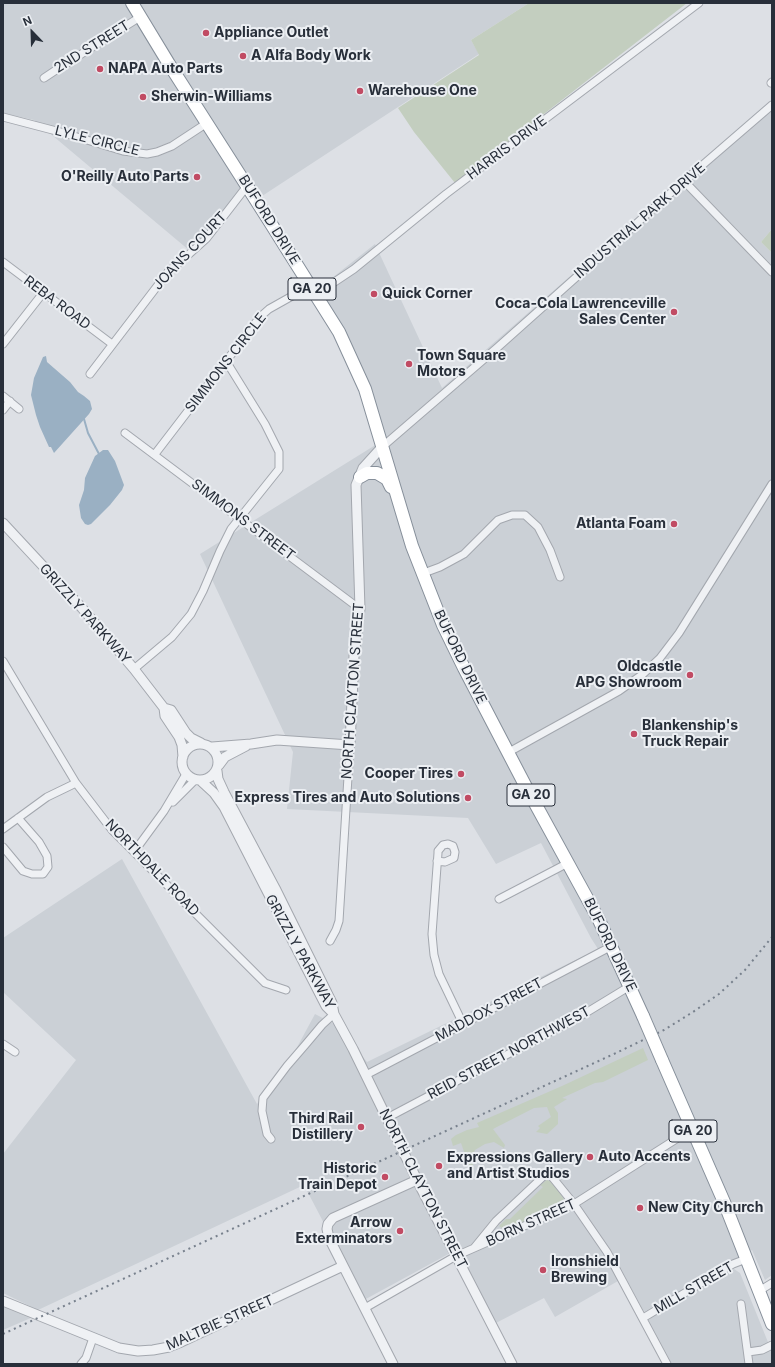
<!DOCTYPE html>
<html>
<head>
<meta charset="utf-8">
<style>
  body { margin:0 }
  #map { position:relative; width:775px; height:1367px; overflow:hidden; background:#dde0e5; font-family:Inter,sans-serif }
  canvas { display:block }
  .frame { position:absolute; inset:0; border:4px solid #282f3a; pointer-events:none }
  .north { position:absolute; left:12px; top:12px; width:40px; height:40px; -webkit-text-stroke:3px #eceff3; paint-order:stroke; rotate:337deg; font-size:11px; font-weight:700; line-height:16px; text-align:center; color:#282f3a }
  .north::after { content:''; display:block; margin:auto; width:14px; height:18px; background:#282f3a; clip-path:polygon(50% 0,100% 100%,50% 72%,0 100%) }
</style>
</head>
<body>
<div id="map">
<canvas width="775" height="1367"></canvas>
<div class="frame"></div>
<div class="north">N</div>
</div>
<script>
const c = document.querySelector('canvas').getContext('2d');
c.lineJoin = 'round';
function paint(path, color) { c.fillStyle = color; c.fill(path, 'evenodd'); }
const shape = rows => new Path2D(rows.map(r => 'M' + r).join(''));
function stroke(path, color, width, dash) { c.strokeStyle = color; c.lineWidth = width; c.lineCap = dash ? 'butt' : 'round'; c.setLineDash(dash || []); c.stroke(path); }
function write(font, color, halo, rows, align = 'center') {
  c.font = font + ' Inter,sans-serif'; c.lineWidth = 4; c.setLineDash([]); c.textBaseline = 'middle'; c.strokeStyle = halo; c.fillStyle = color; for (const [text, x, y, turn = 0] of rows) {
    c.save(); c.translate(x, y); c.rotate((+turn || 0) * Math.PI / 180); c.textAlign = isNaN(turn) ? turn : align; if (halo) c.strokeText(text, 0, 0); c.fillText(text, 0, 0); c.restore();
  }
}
const built = shape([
  [3,3,529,3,471,40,479,54,256,200,245,184,190,251,34,120,3,113],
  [772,100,772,229,761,242,772,253,772,1275,765,1280,752,1250,644,1312,625,1277,555,1317,544,1298,494,1324,454,1251,364,1300,304,1185,38,1310,3,1293,3,1154,76,1060,3,992,3,938,122,859,257,1104,288,1064,315,1014,338,1026,367,1062,598,949,591,938,541,843,496,864,468,818,287,809,293,752,200,554,377,444,360,368,317,290,375,244,442,388],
  [734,1269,740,1273,772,1352,772,1364,669,1364,648,1321,652,1317,729,1271],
  [3,1305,33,1317,3,1330]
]);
const green = shape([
  [529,3,687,3,455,183,414,132,398,108,479,55,471,40],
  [772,229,772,253,761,242],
  [643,1048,648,1060,603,1082,595,1083,562,1098,567,1099,554,1107,558,1113,558,1124,547,1134,536,1132,540,1128,538,1126,551,1117,547,1107,534,1108,493,1129,505,1145,504,1148,494,1142,485,1144,475,1150,471,1158,474,1169,471,1172,461,1143,453,1146,451,1139,456,1135,467,1130,479,1127,477,1123,562,1086],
  [547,1180,552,1182,566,1202,564,1204,505,1230,499,1226,506,1219,510,1219,543,1187,540,1185]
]);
const water = shape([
  [46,356,47,362,70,382,78,392,84,396,90,401,92,409,89,414,54,453,51,447,49,447,40,427,36,415,31,395,34,378,43,357],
  [103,450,108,450,115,461,124,485,122,490,110,505,91,524,88,525,85,524,81,518,79,505,84,490,85,478,95,456]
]);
const stream = shape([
  [84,419,88,433,99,454]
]);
const minor = shape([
  [44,78,56,70,140,17],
  [771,83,772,82],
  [3,117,64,133,123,151,147,154,157,152,172,146,207,123],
  [684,181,772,272],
  [3,262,112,344],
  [315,295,354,269,446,194,699,3],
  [3,344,43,293],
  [90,374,168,272,187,256,206,239,247,186],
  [3,396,19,409],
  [3,410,10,401],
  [125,433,360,609],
  [382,447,498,347,684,181,772,105],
  [155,454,260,317,269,309,310,286],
  [421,574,440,567,464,554,498,520,512,515,525,515,538,527,550,550,560,577],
  [3,661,76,783,112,830,265,983,286,990],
  [134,669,172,637,191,614,203,591,220,551,231,529,279,469,279,452,265,424,226,361],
  [509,752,619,691,643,674,660,658,679,633,772,484],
  [173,802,195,780],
  [3,829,47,797,76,783],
  [3,847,23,871,32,874,43,874,48,867,47,856,39,842,18,818],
  [134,852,164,811,186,774],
  [437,861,445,862,454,858,455,852,453,846,448,844,443,845,438,851,438,853,432,934,433,945,434,955,439,974,463,1024],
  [499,899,568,863],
  [330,941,336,930,339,921,350,745],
  [3,1044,15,1052],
  [366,1075,612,946],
  [387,1118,584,1014,630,986],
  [271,1139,267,1134,262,1111,263,1098,287,1066,306,1044,322,1025,334,1014],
  [474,1248,496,1221,548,1172,574,1204,607,1252,667,1364],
  [759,1291,772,1283],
  [741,1304,749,1364],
  [365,1308,456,1256,574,1204,692,1129],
  [643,1318,733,1264,746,1259],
  [748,1352,762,1350,772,1345],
  [81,1364,86,1358,93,1338]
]);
const tertiary = shape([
  [3,523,82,608,134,669,164,708,165,716,179,737,182,745,183,757],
  [164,708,171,710,186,733,191,738,201,743],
  '182 762a18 18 0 1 1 36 0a18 18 0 1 1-36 0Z',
  [212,747,251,744,277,740,350,745,354,656,360,609,356,485,363,468,382,447],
  [219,765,225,757,246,746],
  [217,771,218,779,224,792,275,888,332,1003,334,1014],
  [201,781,214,793,224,807,326,1006,334,1014,353,1049,422,1190,512,1364],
  [3,1301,119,1348,138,1351,153,1350,169,1347,179,1343,343,1266],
  [393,1364,329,1238,327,1229,328,1224,333,1218,417,1180]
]);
const trunk = shape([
  [132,3,169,64,268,219,339,332,365,389,412,546,443,625,464,668,525,785,599,920,643,1016],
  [360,477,367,473,377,473,387,479,391,487],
  [662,1060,724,1202,772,1324]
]);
const rail = shape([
  [3,1334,616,1053,664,1030,693,1012,719,994,745,970,772,937]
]);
const trunkBridge = shape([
  [643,1016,662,1060]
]);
const markers = [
  [206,33,4,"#c14b63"],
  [243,56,4,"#c14b63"],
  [100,69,4,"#c14b63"],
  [360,91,4,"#c14b63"],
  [143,97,4,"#c14b63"],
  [197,177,4,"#c14b63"],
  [374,294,4,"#c14b63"],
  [674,312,4,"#c14b63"],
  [409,364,4,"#c14b63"],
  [674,524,4,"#c14b63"],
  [690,675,4,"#c14b63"],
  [634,734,4,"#c14b63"],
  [461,774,4,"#c14b63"],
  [468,798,4,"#c14b63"],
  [361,1127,4,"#c14b63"],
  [590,1157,4,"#c14b63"],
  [439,1166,4,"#c14b63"],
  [385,1177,4,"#c14b63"],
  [640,1208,4,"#c14b63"],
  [400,1231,4,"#c14b63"],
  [543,1270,4,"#c14b63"]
];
const shields = [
  [312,289,48],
  [531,795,48],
  [693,1131,48]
];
const shieldNames = [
  ["GA 20",312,289],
  ["GA 20",531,795],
  ["GA 20",693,1131]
];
const poiNames = [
  ["Appliance Outlet",214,33],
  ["A Alfa Body Work",251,56],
  ["NAPA Auto Parts",108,69],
  ["Warehouse One",368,91],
  ["Sherwin-Williams",151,97],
  ["O'Reilly Auto Parts",189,177,"right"],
  ["Quick Corner",382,294],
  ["Coca-Cola Lawrenceville",666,304,"right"],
  ["Sales Center",666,320,"right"],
  ["Town Square",417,356],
  ["Motors",417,372],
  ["Atlanta Foam",666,524,"right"],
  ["Oldcastle",682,667,"right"],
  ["APG Showroom",682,683,"right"],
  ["Blankenship's",642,726],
  ["Truck Repair",642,742],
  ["Cooper Tires",453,774,"right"],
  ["Express Tires and Auto Solutions",460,798,"right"],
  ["Third Rail",353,1119,"right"],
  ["Distillery",353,1135,"right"],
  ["Auto Accents",598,1157],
  ["Expressions Gallery",447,1158],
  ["and Artist Studios",447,1174],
  ["Historic",377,1169,"right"],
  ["Train Depot",377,1185,"right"],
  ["New City Church",648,1208],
  ["Arrow",392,1223,"right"],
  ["Exterminators",392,1239,"right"],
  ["Ironshield",551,1262],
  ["Brewing",551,1278]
];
const streetNames = [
  ["2ND STREET",92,47,-32],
  ["LYLE CIRCLE",97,141,14],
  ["HARRIS DRIVE",507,148,-37],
  ["BUFORD DRIVE",269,220,58],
  ["INDUSTRIAL PARK DRIVE",640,221,-41],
  ["JOANS COURT",190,251,-47],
  ["REBA ROAD",57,303,37],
  ["SIMMONS CIRCLE",226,363,-52],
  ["SIMMONS STREET",243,520,37],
  ["GRIZZLY PARKWAY",85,614,48],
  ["BUFORD DRIVE",460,657,64],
  ["NORTH CLAYTON STREET",353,691,-86],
  ["NORTHDALE ROAD",152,868,46],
  ["BUFORD DRIVE",610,945,64],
  ["GRIZZLY PARKWAY",300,952,61],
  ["MADDOX STREET",489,1010,-28],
  ["REID STREET NORTHWEST",509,1053,-28],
  ["NORTH CLAYTON STREET",423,1189,63],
  ["BORN STREET",531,1223,-24],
  ["MILL STREET",694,1288,-30],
  ["MALTBIE STREET",220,1323,-24]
];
paint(built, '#cbd0d6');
paint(green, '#c3cebf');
paint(water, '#9ab0c3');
stroke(stream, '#9ab0c3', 2);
stroke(minor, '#a3a7ae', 9);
stroke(tertiary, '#a3a7ae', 11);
stroke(trunk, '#868f9a', 14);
stroke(minor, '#eff1f4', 7);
stroke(tertiary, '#eff1f4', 9);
stroke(trunk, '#fff', 12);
stroke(rail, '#78818d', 2, [2, 4]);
stroke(trunkBridge, '#868f9a', 14, []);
stroke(trunkBridge, '#fff', 12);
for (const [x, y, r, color] of markers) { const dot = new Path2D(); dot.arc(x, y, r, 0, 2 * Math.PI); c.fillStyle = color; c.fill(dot); stroke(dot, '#eceff3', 1.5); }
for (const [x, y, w] of shields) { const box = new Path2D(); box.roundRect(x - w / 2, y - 11, w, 22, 3); c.fillStyle = '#eceff3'; c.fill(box); stroke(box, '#282f3a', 1); }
write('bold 13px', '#282f3a', null, shieldNames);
write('bold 14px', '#282f3a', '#eceff3', poiNames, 'left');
write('14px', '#282f3a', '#eceff3', streetNames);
</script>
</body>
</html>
